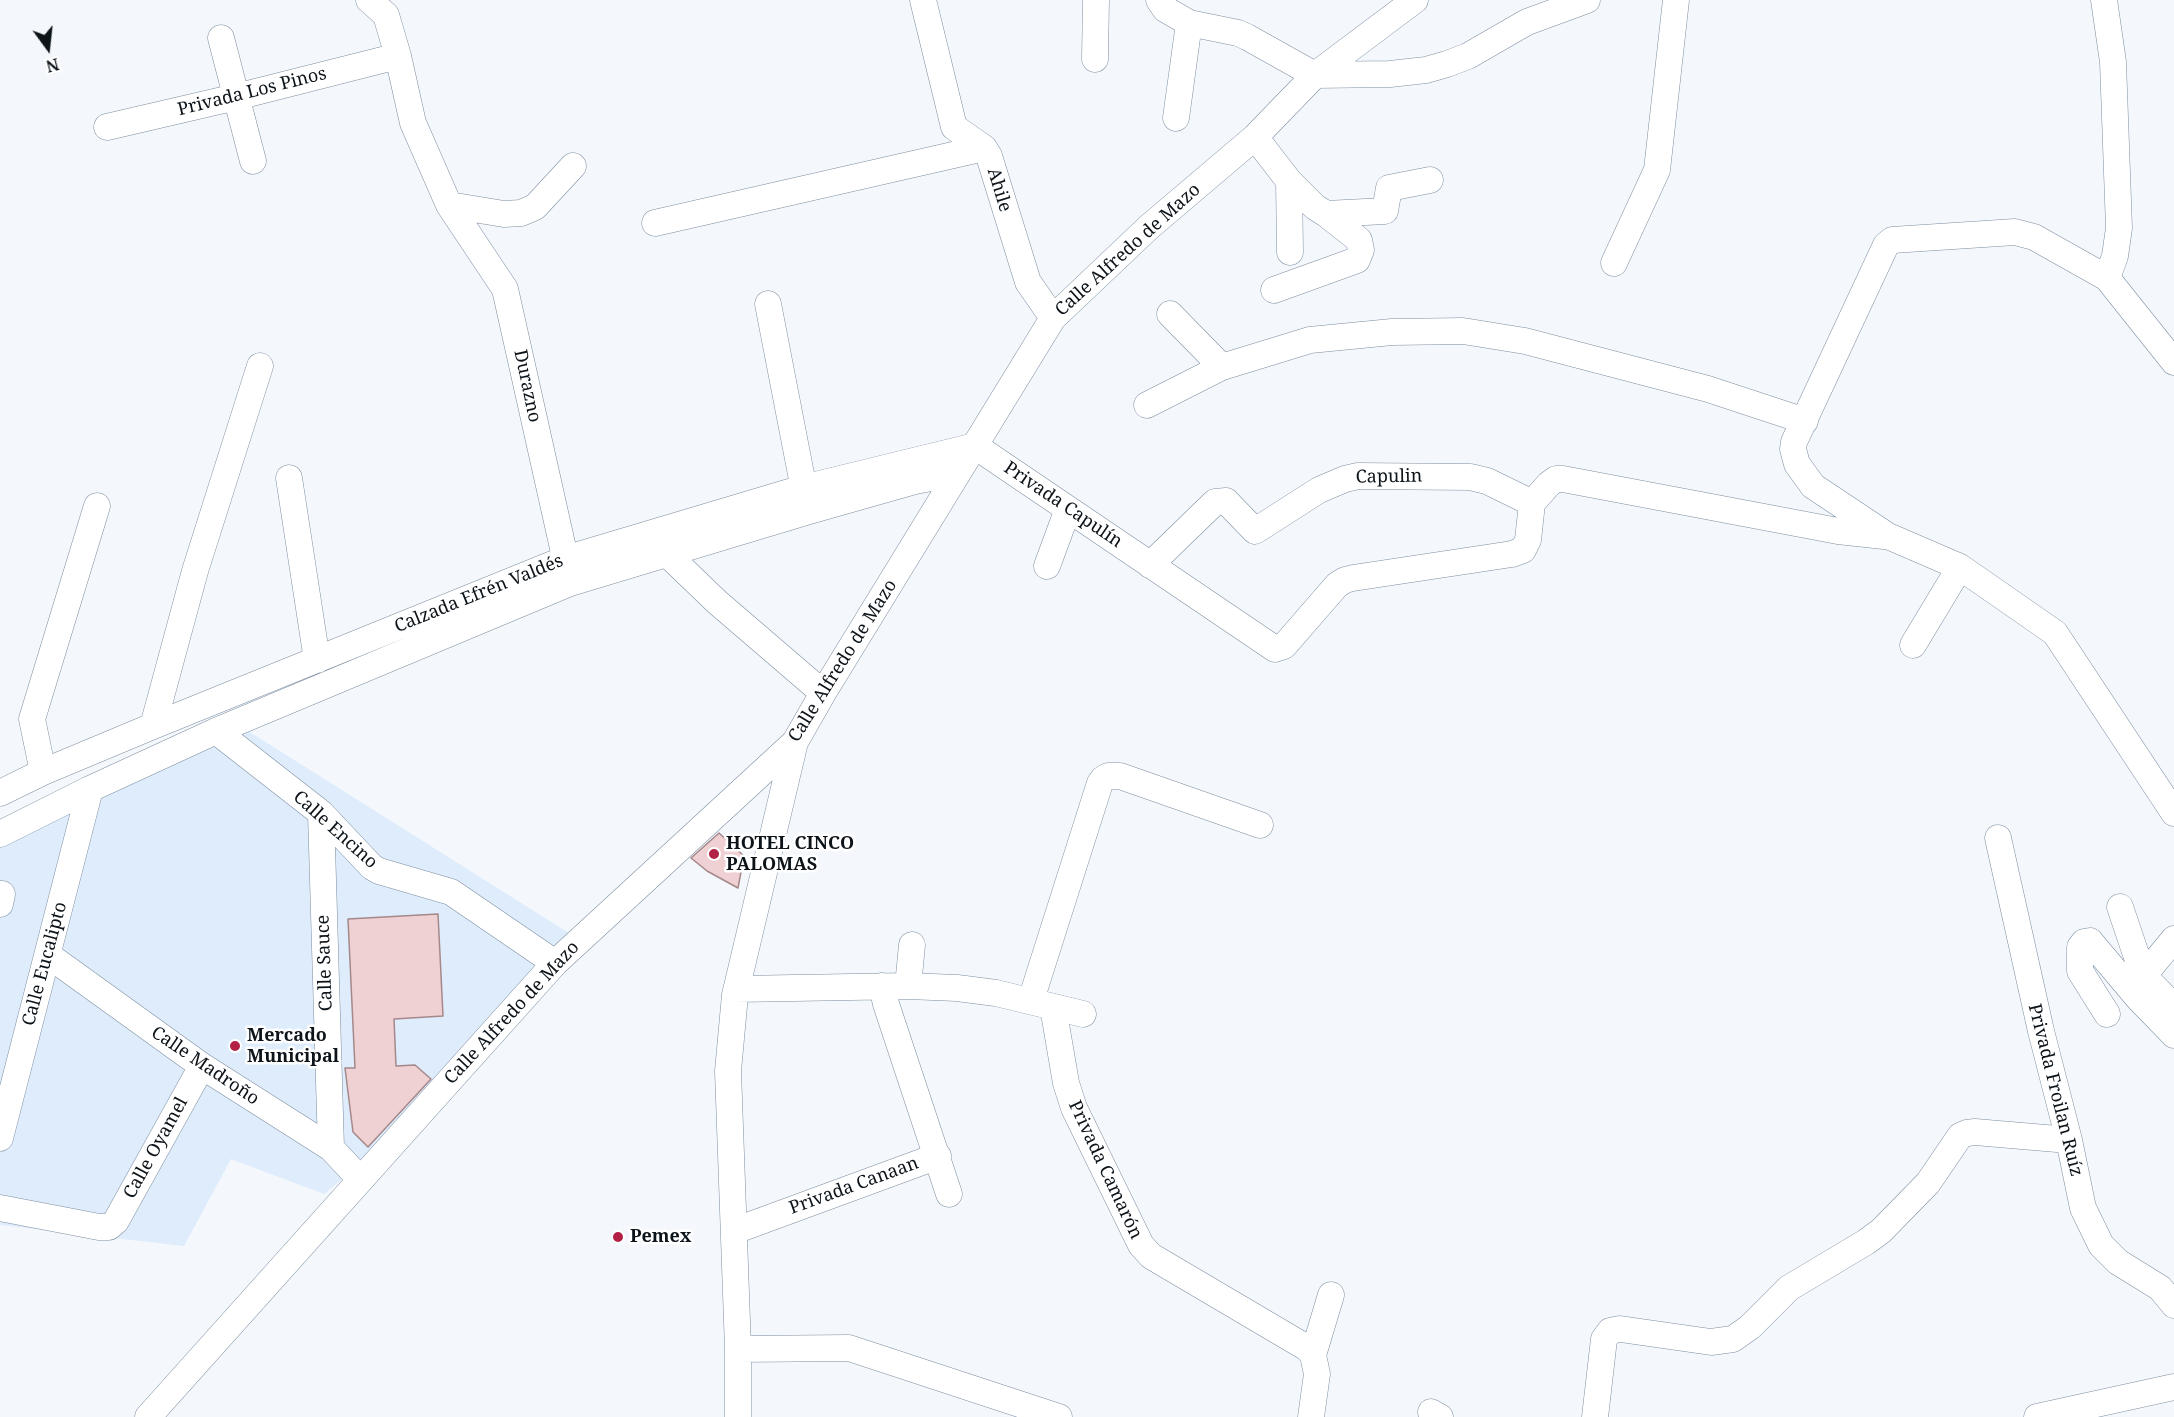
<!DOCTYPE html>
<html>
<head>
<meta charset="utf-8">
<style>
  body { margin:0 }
  #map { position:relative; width:2174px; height:1417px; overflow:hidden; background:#f4f8fc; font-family:"Noto Serif",serif }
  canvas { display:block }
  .north { position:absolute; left:18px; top:18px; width:60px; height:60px; -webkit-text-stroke:4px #fff; paint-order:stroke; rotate:165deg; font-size:16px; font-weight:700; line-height:24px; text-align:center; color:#0c1319 }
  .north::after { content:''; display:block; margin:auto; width:21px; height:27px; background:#0c1319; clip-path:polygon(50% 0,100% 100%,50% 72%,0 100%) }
</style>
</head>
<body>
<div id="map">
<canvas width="2174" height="1417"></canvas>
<div class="north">N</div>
</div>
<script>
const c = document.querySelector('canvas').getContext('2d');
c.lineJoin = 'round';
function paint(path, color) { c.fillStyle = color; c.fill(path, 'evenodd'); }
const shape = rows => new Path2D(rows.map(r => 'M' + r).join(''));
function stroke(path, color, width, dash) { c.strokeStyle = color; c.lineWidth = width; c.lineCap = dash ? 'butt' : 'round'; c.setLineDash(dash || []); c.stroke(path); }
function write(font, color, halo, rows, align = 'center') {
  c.font = font + ' "Noto Serif",serif'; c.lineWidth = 5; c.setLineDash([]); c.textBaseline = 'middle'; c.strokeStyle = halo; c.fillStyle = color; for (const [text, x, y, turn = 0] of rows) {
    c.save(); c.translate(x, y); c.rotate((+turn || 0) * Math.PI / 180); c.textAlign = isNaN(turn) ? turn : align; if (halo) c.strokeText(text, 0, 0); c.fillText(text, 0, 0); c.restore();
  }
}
const built = shape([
  [245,729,572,935,369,1157,324,1194,231,1159,184,1246,0,1225,0,845]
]);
const building = shape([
  [719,833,744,856,738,888,707,871,691,858,719,833],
  [438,914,443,1016,394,1019,396,1066,415,1065,431,1079,368,1147,353,1132,345,1068,355,1068,348,919,438,914]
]);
const minor = shape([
  [369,0,386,15,398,56,413,123,449,205,505,289,569,575],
  [923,0,954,127,984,148,989,156,1028,282,1053,318],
  [1159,0,1165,9,1189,23,1238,33,1247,37,1315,75,1390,74,1426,70,1447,64,1468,56,1527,22,1587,0],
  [2104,0,2113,62,2119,228,2115,256,2107,278],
  [221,38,253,161],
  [1095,59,1096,0],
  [1176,118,1189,23],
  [107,127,236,97,398,56],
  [1255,137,1289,181,1290,252],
  [1289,181,1315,207,1326,214,1385,211,1389,188,1430,180],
  [449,205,504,214,521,213,535,207,573,166],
  [655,223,984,148],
  [1614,263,1657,170,1676,0],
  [1274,290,1357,260,1361,250,1359,240,1326,214],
  [768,304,807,505],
  [1170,314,1222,367],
  [2174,362,2107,278,2034,237,2015,232,1892,240,1886,245,1794,442,1793,449,1797,464,1813,486,1888,536,1960,567,2055,633,2174,813],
  [1147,405,1222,367,1310,340,1392,332,1463,331,1525,341,1708,389,1805,421],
  [975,446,1275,649,1284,646,1337,585,1345,580,1353,578,1512,554,1523,550,1528,540,1532,503,1549,484,1556,479,1563,479,1838,531,1884,536],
  [289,478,317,660],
  [666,553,717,602,823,693],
  [1150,565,1215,502,1226,501,1255,531,1319,490,1345,479,1358,476,1470,477,1487,481,1532,503],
  [1047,566,1068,509],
  [1913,645,1960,567],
  [153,726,195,571,260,366],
  [216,731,321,813,372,867,379,871,451,892,555,963],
  [43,772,32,719,97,506],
  [0,793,43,772,153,726,565,559,803,488,975,446],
  [321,813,331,1148],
  [0,834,90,789,216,731,570,583,809,511,915,481,958,473],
  [1998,838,2041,1031,2069,1140,2083,1208,2101,1245,2118,1262,2160,1288,2174,1305],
  [0,904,2,894],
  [2120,907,2141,969,2147,979,2174,1007],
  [48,955,202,1066,331,1148,360,1179],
  [2144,975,2174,939],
  [882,986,886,1004,949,1194],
  [908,986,912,945],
  [737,989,908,986,957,988,996,993,1083,1014],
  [1031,1000,1100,783,1103,779,1108,776,1120,776,1260,825],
  [1053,1007,1066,1083,1074,1108,1141,1245,1151,1256,1307,1348,1313,1355,1317,1374,1311,1417],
  [2107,1014,2080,971,2080,947,2084,942,2090,941,2138,998,2174,1035],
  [0,1138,90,789],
  [0,1208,99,1227,109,1227,116,1221,202,1066],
  [734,1231,938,1156],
  [738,1349,849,1348,1059,1417],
  [1313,1355,1331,1295],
  [1431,1412,1440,1417],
  [148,1417,555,963,795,742,823,693,1053,318,1149,227,1255,137,1315,75,1415,0],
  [738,1417,738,1349,728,1071,735,995,795,742],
  [1595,1417,1604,1339,1610,1331,1620,1329,1711,1342,1733,1339,1750,1327,1789,1288,1866,1242,1881,1231,1928,1183,1960,1136,1967,1133,1975,1132,2069,1140],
  [2037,1417,2174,1387]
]);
const markers = [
  [714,854,6,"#b32046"],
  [235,1046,6,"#b32046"],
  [618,1237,6,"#b32046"]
];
const streetNames = [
  ["Privada Los Pinos",252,92,-14],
  ["Ahile",999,190,73],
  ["Calle Alfredo de Mazo",1128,250,-42],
  ["Durazno",527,386,78],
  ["Capulin",1389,477,-1],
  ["Privada Capulín",1063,505,34],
  ["Calzada Efrén Valdés",479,594,-22],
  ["Calle Alfredo de Mazo",843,661,-58],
  ["Calle Encino",335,830,42],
  ["Calle Sauce",325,963,-92],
  ["Calle Eucalipto",45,964,-75],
  ["Calle Alfredo de Mazo",512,1013,-47],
  ["Calle Madroño",205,1066,34],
  ["Privada Froilan Ruíz",2055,1090,76],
  ["Calle Oyamel",156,1148,-61],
  ["Privada Camarón",1105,1170,65],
  ["Privada Canaan",854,1186,-20]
];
const poiNames = [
  ["HOTEL CINCO",726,844],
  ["PALOMAS",726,865],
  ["Mercado",247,1036],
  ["Municipal",247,1057],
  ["Pemex",630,1237]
];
paint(built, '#deecfc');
paint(building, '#f0d1d3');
stroke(building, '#a4888a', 1.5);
stroke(minor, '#7d8ea1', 27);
stroke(minor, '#fff', 26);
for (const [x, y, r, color] of markers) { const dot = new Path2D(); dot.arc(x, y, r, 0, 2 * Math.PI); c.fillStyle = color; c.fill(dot); stroke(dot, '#fff', 2); }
write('18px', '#0c1319', '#fff', streetNames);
write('bold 18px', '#0c1319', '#fff', poiNames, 'left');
</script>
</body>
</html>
